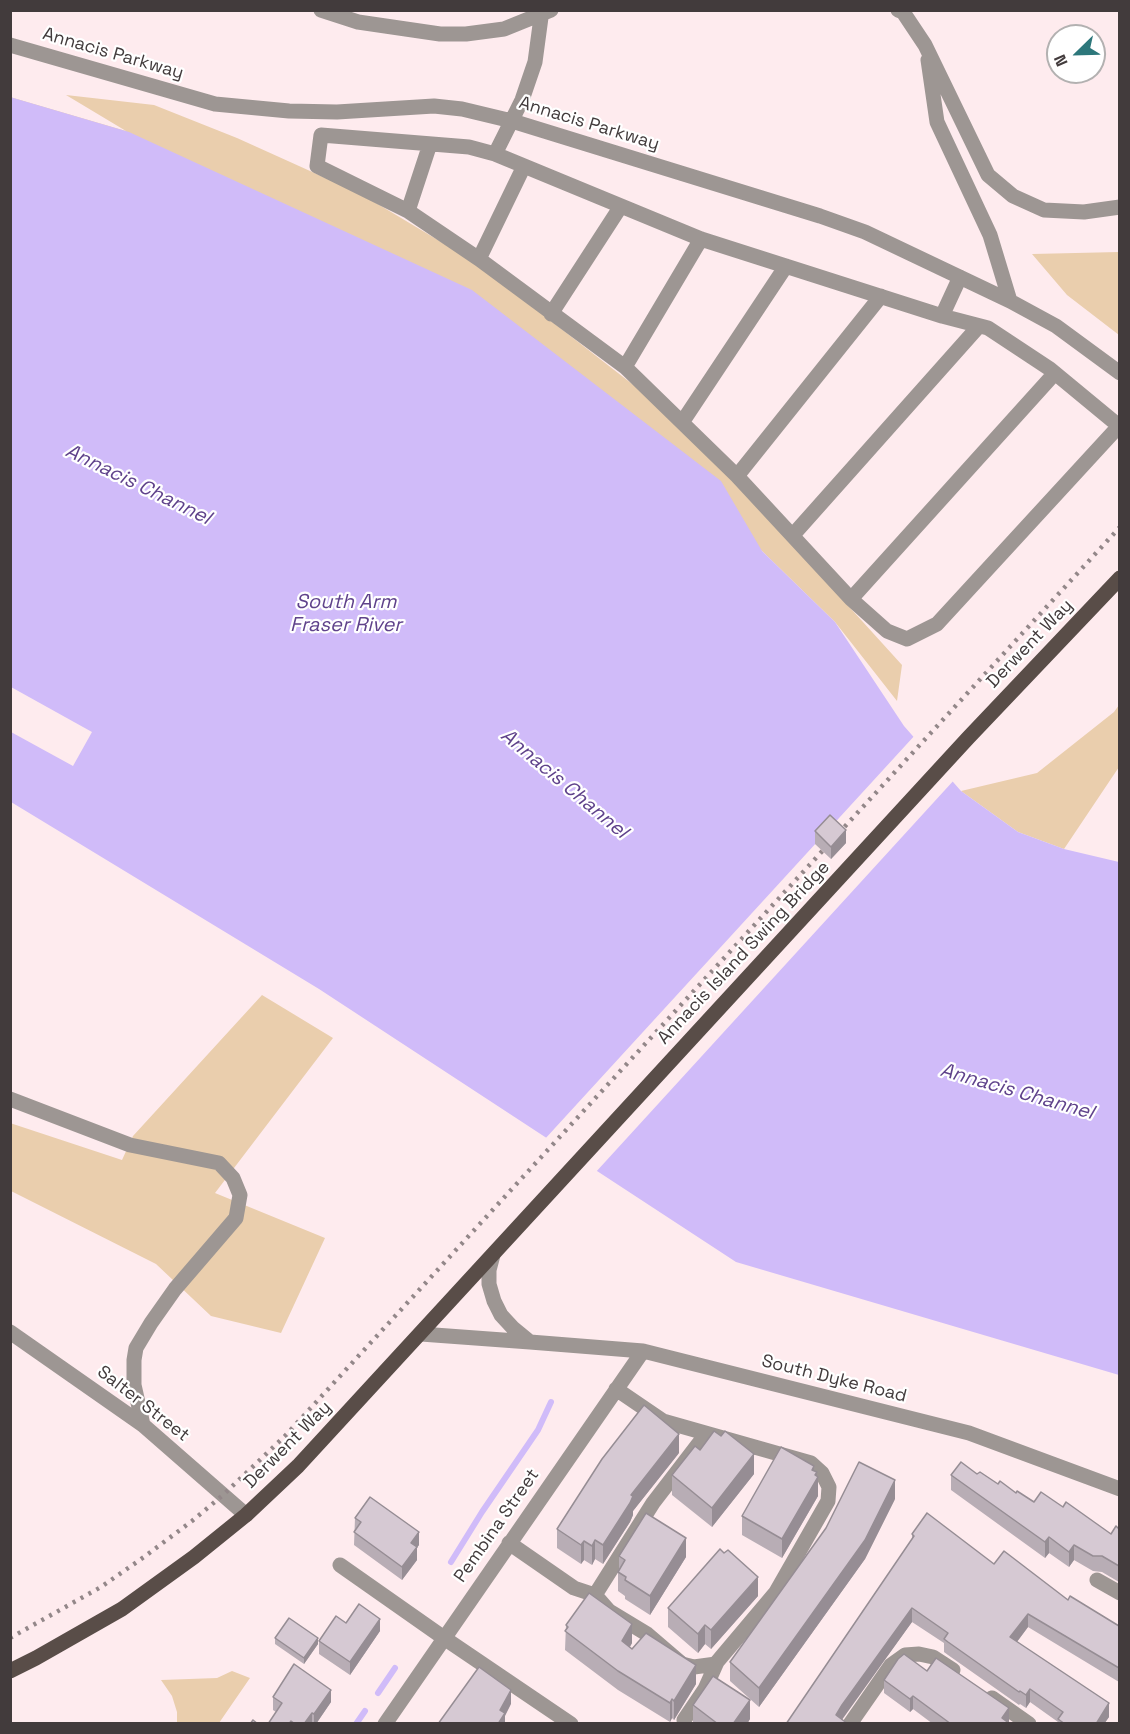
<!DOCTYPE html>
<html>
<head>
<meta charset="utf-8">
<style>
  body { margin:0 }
  #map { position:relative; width:1130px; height:1734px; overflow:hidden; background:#feebee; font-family:"Space Grotesk",sans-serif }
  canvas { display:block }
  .frame { position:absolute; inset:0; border:12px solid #423b3c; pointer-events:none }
  .north { position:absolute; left:1046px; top:24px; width:60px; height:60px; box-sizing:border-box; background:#fff; border:2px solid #b3b1b1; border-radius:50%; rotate:247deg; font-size:16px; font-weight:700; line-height:24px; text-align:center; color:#423b3c }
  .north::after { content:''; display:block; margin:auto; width:21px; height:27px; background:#2d777b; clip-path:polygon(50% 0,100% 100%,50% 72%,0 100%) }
</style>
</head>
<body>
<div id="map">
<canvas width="1130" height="1734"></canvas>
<div class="frame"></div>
<div class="north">N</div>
</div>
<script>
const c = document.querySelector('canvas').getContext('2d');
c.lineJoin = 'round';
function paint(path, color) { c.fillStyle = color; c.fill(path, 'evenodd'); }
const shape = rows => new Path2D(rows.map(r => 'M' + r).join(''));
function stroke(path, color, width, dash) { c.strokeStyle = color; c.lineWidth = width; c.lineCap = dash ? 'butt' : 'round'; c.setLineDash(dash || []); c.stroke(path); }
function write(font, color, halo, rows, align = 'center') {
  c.font = font + ' "Space Grotesk",sans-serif'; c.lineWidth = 4.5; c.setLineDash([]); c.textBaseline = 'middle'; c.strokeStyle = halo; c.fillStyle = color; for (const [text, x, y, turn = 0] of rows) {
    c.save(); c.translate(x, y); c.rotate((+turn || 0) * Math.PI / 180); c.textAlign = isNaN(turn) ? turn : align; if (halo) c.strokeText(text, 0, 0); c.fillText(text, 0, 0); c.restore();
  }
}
const green = shape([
  [66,95,154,105,237,138,361,194,478,264,636,387,725,470,902,665,897,701,835,622,762,551,10,97,126,131],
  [1119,252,1119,335,1067,295,1032,254],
  [1119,705,1119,767,1064,849,1018,832,961,791,1037,773,1114,712],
  [262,995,333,1038,215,1193,325,1238,281,1333,211,1316,156,1264,11,1191,10,1123,122,1160,133,1136],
  [232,1671,250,1678,219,1723,177,1723,177,1712,172,1696,161,1680,217,1678]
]);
const water = shape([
  [10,97,129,132,472,290,721,481,762,551,835,622,904,726,961,791,1018,832,1064,849,1119,862,1119,1375,736,1262,319,989,11,802]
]);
const pier = shape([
  [11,687,92,732,73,766,11,732],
  [916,734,955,779,595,1173,544,1140]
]);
const stream = shape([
  [451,1562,482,1512,538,1430,551,1402],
  [378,1693,395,1668],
  [356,1724,365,1711]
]);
const minor = shape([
  [321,10,358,22,440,34,466,34,504,29,551,10],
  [898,10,903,12,925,45,988,175,1013,196,1044,210,1084,212,1120,207],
  [10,45,215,104,289,111,337,112,434,106,462,109,512,121,820,216,865,232,1010,301,1056,326,1120,373],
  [928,60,937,122,990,235,1010,301],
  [430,144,408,211,317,166,321,135,469,147,495,154,701,239,942,316],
  [495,154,522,100,535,62,542,10],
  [408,211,479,259,625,367,737,476,851,599,887,631,907,639,937,624,1119,426,1050,369,988,328,942,316,960,277],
  [479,259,524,166],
  [551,314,621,206],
  [625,367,701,239],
  [683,421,786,266],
  [737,476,881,296],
  [793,535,979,326],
  [851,599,1055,373],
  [10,1099,130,1145,219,1163,233,1178,240,1195,236,1218,175,1289,151,1323,136,1348,134,1360,134,1385,143,1425],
  [10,1332,143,1425,246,1515],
  [421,1334,530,1342,513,1328,501,1315,494,1301,489,1284,489,1270,493,1255],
  [530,1342,643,1351,969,1433,1120,1489],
  [616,1389,663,1421,811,1463,822,1473,829,1487,828,1501,776,1592,717,1662,705,1689,684,1720],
  [509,1543,574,1588,595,1595,609,1611,647,1634,682,1664,694,1667,716,1664],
  [340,1565,444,1638,571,1724],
  [1097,1580,1120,1593],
  [595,1595,653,1503,706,1434],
  [992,1698,1029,1724],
  [385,1724,643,1351],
  [850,1724,891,1665,905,1655,919,1654,933,1657,953,1670]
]);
const major = shape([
  [10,1671,36,1658,122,1609,194,1557,246,1515,298,1466,968,738,1120,578]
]);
const rail = shape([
  [10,1638,101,1587,144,1557,192,1521,223,1495,285,1436,1120,527]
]);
const wall = shape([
  [815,831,846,843,831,859,815,844],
  [700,1450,754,1474,712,1527,672,1495,672,1475],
  [679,1453,633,1511,633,1515,630,1522,603,1564,595,1559,592,1565,584,1560,581,1564,557,1548,557,1529],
  [814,1471,817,1476,818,1496,782,1558,742,1535,742,1516],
  [977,1474,1034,1502,1063,1507,1111,1534,1119,1529,1119,1582,1102,1572,1093,1571,1074,1560,1069,1567,1049,1553,1045,1558,951,1490,951,1475],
  [895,1499,865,1559,759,1707,730,1681,730,1662],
  [355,1518,419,1545,417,1547,417,1560,402,1580,354,1545],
  [912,1534,994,1564,1119,1626,1119,1682,1028,1627,1017,1642,1109,1717,1104,1724,1058,1724,1058,1722,1030,1702,1026,1708,1020,1704,1019,1705,948,1655,944,1652,944,1643,912,1622,841,1719,786,1724,912,1539],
  [619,1556,686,1557,650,1615,625,1599,625,1596,618,1591,618,1572,619,1569],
  [758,1596,711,1649,705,1644,698,1653,668,1627,668,1608],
  [346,1623,380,1631,350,1675,319,1654,319,1641],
  [566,1625,632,1643,630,1647,696,1684,674,1720,672,1718,670,1722,618,1690,565,1650],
  [275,1638,318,1644,304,1664,275,1644],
  [927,1671,1008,1722,1010,1724,933,1724,913,1709,910,1712,884,1693,884,1680],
  [273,1697,331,1702,316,1724,268,1724,276,1712,273,1710],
  [693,1705,750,1719,747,1724,693,1724]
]);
const shadedWall = shape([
  [846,830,846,843,831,859,831,847],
  [679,1434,679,1453,633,1511,633,1515,630,1522,603,1564,603,1545,631,1495],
  [754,1454,754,1474,712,1527,712,1508],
  [814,1466,814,1482,815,1475,817,1472,817,1478,818,1477,818,1496,782,1558,782,1539],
  [895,1480,895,1499,865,1559,759,1707,759,1688],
  [419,1532,419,1545,411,1556,411,1543],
  [1049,1537,1049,1553,1045,1558,1045,1542],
  [686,1538,686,1557,650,1615,650,1596],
  [595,1540,595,1559,592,1565,592,1546],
  [584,1541,584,1560,581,1564,581,1545],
  [1074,1545,1074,1560,1069,1567,1069,1552],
  [417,1547,417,1560,402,1580,402,1567],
  [758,1577,758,1596,711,1649,711,1630],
  [912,1608,912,1622,839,1724,836,1715,842,1705],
  [1028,1614,1028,1627,1010,1651,1010,1637],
  [380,1619,380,1631,350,1675,350,1662],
  [632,1624,632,1643,622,1660,622,1641],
  [705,1625,705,1644,698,1653,698,1634],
  [318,1638,318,1644,304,1664,304,1658],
  [696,1665,696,1684,674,1720,674,1701],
  [1030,1689,1030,1702,1026,1708,1026,1695],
  [331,1690,331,1702,316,1724,314,1724,314,1714],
  [511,1690,511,1704,505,1716,505,1724,498,1724,500,1710],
  [913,1696,913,1709,910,1712,910,1699],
  [672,1699,672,1718,670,1722,670,1703],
  [750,1700,750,1719,747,1724,733,1724],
  [1109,1703,1109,1717,1104,1724,1096,1724],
  [1009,1708,1009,1722,1007,1724,1002,1718],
  [312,1713,312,1724,304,1724]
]);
const building = shape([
  [830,815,846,830,831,847,815,831,830,815],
  [644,1405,679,1434,631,1495,633,1496,630,1503,603,1545,595,1540,592,1546,584,1541,581,1545,557,1529,602,1459,644,1405],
  [714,1431,721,1436,725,1431,754,1454,712,1508,672,1475,695,1446,700,1450,714,1431],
  [781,1447,814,1466,812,1470,817,1472,815,1475,818,1477,782,1539,742,1516,781,1447],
  [859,1462,895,1480,865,1540,759,1688,730,1662,826,1528,859,1462],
  [961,1462,977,1474,980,1472,998,1484,1000,1481,1016,1493,1017,1491,1034,1502,1041,1492,1063,1507,1066,1502,1111,1534,1116,1526,1119,1529,1119,1566,1102,1556,1093,1556,1074,1545,1069,1552,1049,1537,1045,1542,951,1475,961,1462],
  [370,1497,419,1532,411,1543,417,1547,402,1567,354,1532,361,1522,355,1518,370,1497],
  [646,1513,686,1538,650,1596,625,1580,626,1577,618,1572,625,1560,619,1556,646,1513],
  [927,1513,994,1564,1004,1551,1068,1600,1070,1596,1119,1626,1119,1668,1028,1614,1010,1637,1109,1703,1096,1724,1065,1724,1058,1719,1063,1712,1030,1689,1026,1695,1020,1691,1019,1692,948,1642,944,1639,948,1633,912,1608,842,1705,836,1715,848,1724,786,1724,914,1536,912,1534,927,1513],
  [720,1549,724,1553,728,1550,758,1577,711,1630,705,1625,698,1634,668,1608,720,1549],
  [589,1593,632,1624,622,1641,632,1649,646,1633,696,1665,674,1701,672,1699,670,1703,618,1671,565,1631,568,1627,566,1625,589,1593],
  [359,1604,380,1619,350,1662,319,1641,336,1616,346,1623,359,1604],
  [289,1618,318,1638,304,1658,275,1638,289,1618],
  [904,1654,927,1671,936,1658,1009,1708,1002,1718,1010,1724,951,1724,913,1696,910,1699,884,1680,898,1659,904,1654],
  [294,1664,331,1690,314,1714,312,1713,304,1724,295,1724,291,1721,289,1724,268,1724,282,1703,273,1697,294,1664],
  [479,1667,511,1690,500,1710,505,1713,498,1724,438,1724,479,1667],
  [713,1676,750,1700,733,1724,718,1724,693,1705,713,1676],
  [253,1720,258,1724,250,1724,253,1720]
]);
const streetNames = [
  ["Annacis Parkway",113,54,16],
  ["Annacis Parkway",589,124,17],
  ["Derwent Way",1030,644,-46],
  ["Annacis Island Swing Bridge",744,953,-47],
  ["South Dyke Road",834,1379,14],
  ["Salter Street",143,1404,38],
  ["Derwent Way",288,1445,-45],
  ["Pembina Street",497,1526,-55]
];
const waterNames = [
  ["Annacis Channel",138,485,26],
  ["South Arm",346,603],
  ["Fraser River",346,626],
  ["Annacis Channel",564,784,40],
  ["Annacis Channel",1017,1092,16]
];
paint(green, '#eacead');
paint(water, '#d0bbf9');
paint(pier, '#feebee');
stroke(stream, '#d0bbf9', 6);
stroke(minor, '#9d9693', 15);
stroke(major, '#594d48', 15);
stroke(rail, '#938789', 4.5, [3, 6]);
paint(wall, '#b8adb5');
paint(shadedWall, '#968d94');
paint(building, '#d6c9d3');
stroke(building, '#968d94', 1.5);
write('18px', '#423b3c', '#fff', streetNames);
write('italic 20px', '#5f428b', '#fff', waterNames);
</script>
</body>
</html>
